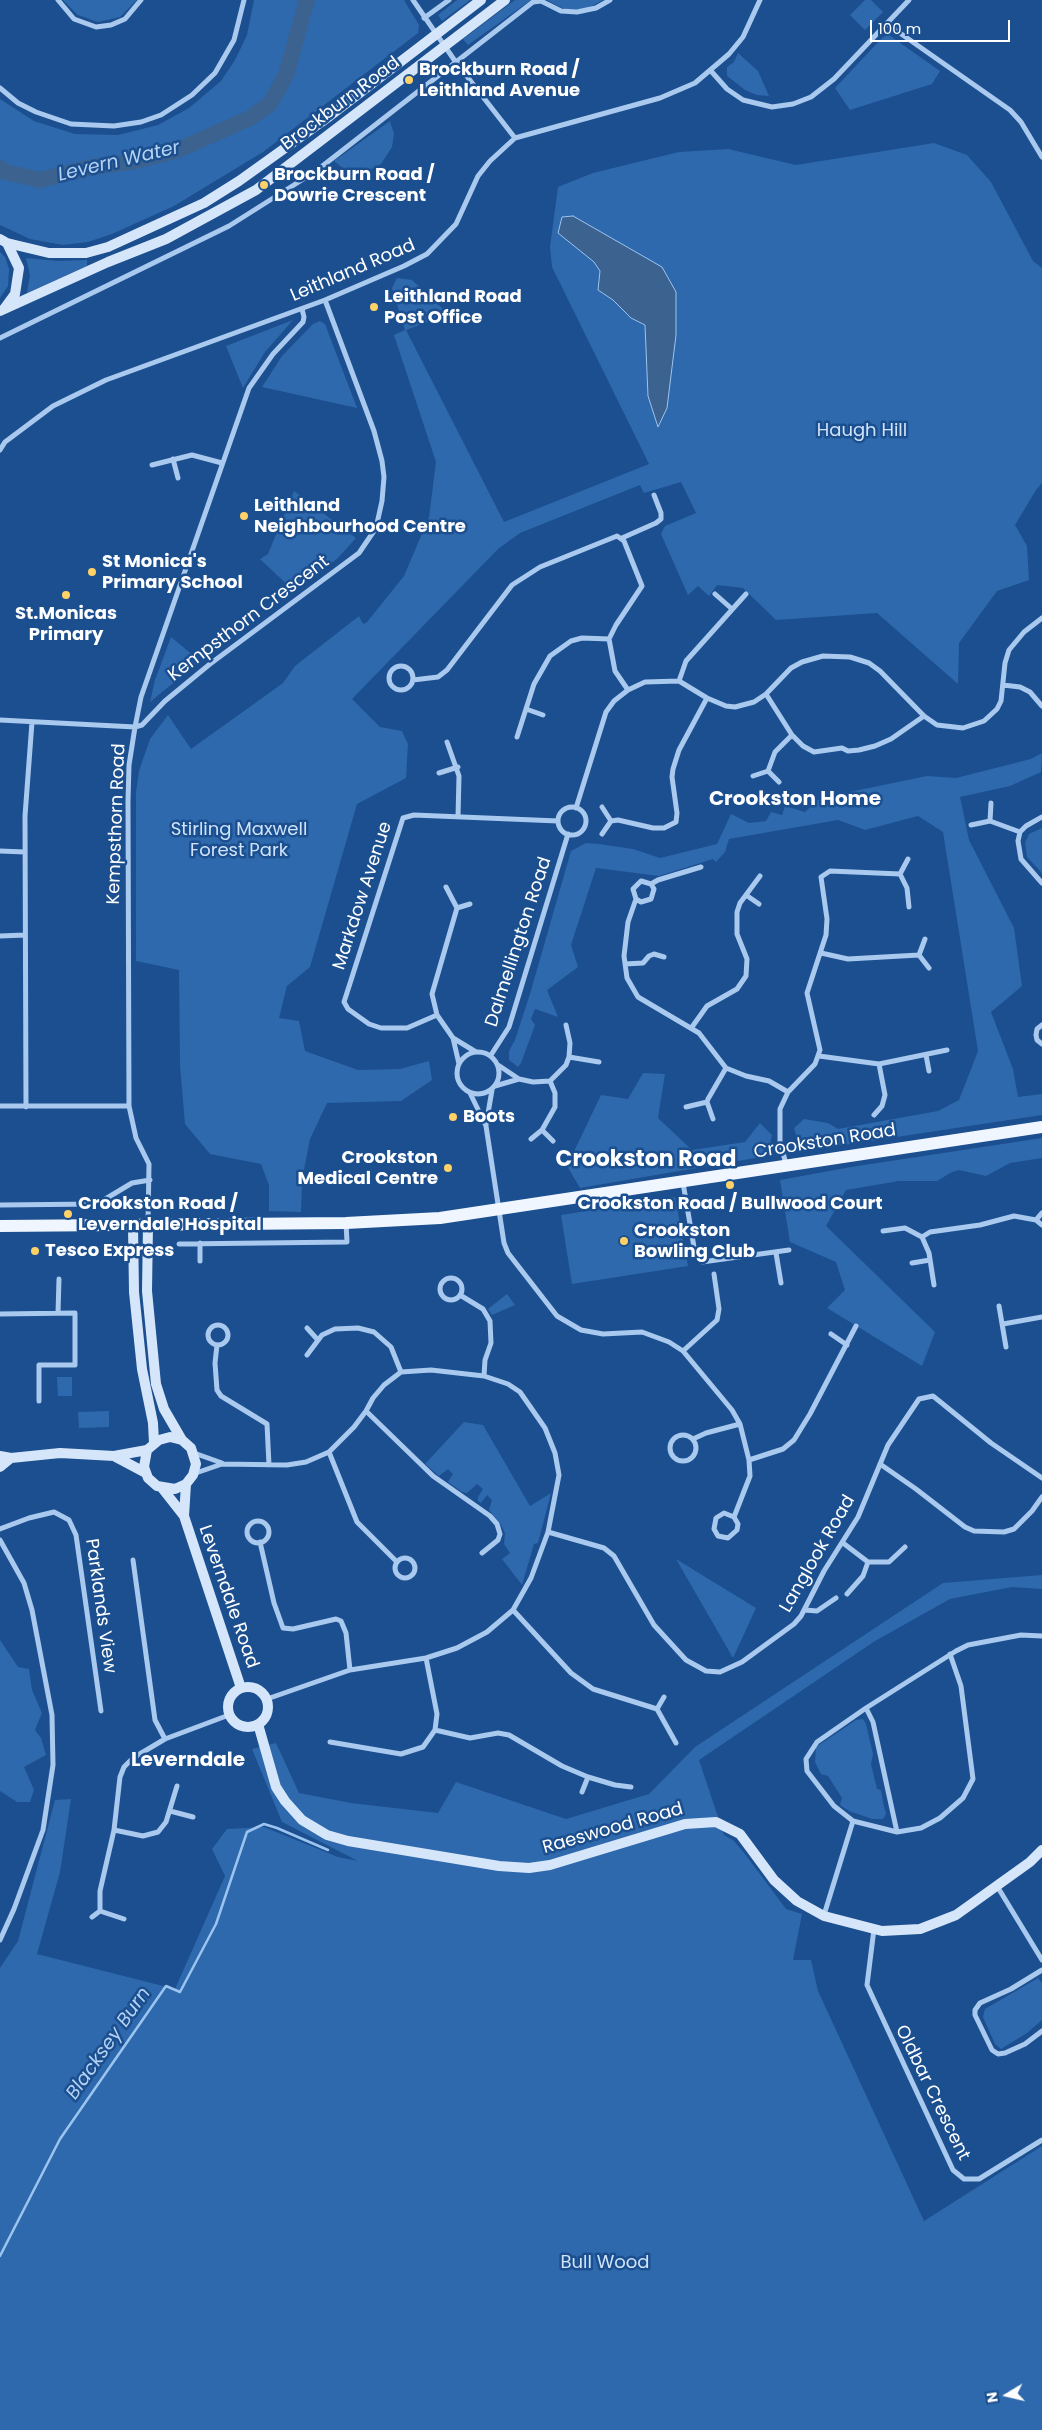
<!DOCTYPE html>
<html>
<head>
<meta charset="utf-8">
<style>
  body { margin:0 }
  #map { position:relative; width:1042px; height:2430px; overflow:hidden; background:#1b4f8f; font-family:Poppins,sans-serif }
  canvas { display:block }
  .north { position:absolute; left:982px; top:2370px; width:50px; height:50px; -webkit-text-stroke:4px #1b4f8f; paint-order:stroke; rotate:261deg; font-size:14px; font-weight:700; line-height:20px; text-align:center; color:#fff }
  .north::after { content:''; display:block; margin:auto; width:18px; height:22px; background:#fff; clip-path:polygon(50% 0,100% 100%,50% 72%,0 100%) }
  .scale { position:absolute; left:870px; top:20px; width:140px; height:22px; box-sizing:border-box; border:2px solid #fff; border-top:0; padding-left:6px; font-size:15px; line-height:18px; white-space:nowrap; color:#fff; -webkit-text-stroke:4px #1b4f8f; paint-order:stroke }
</style>
</head>
<body>
<div id="map">
<canvas width="1042" height="2430"></canvas>
<div class="north">N</div>
<div class="scale">100 m</div>
</div>
<script>
const c = document.querySelector('canvas').getContext('2d');
c.lineJoin = 'round';
function paint(path, color) { c.fillStyle = color; c.fill(path, 'evenodd'); }
const shape = rows => new Path2D(rows.map(r => 'M' + r).join(''));
function stroke(path, color, width, dash) { c.strokeStyle = color; c.lineWidth = width; c.lineCap = dash ? 'butt' : 'round'; c.setLineDash(dash || []); c.stroke(path); }
function write(font, color, halo, rows, align = 'center') {
  c.font = font + ' Poppins,sans-serif'; c.lineWidth = 5; c.setLineDash([]); c.textBaseline = 'middle'; c.strokeStyle = halo; c.fillStyle = color; for (const [text, x, y, turn = 0] of rows) {
    c.save(); c.translate(x, y); c.rotate((+turn || 0) * Math.PI / 180); c.textAlign = isNaN(turn) ? turn : align; if (halo) c.strokeText(text, 0, 0); c.fillText(text, 0, 0); c.restore();
  }
}
const green = shape([
  [63,0,137,0,120,17,98,22,78,15],
  [254,0,404,0,419,25,418,33,263,152,174,206,112,234,88,242,63,245,30,239,0,225,0,99,34,121,75,134,118,135,158,125,189,108,221,81,235,60,247,35],
  [457,0,470,0,442,21,438,15],
  [515,0,531,0,468,45,463,39],
  [547,0,603,0,588,8,573,10,562,8],
  [865,0,871,0,883,12,865,30,850,15],
  [889,35,940,71,932,84,850,110,835,88,883,37],
  [738,53,758,71,769,96,757,95,745,90,727,76,727,67,734,62],
  [390,121,394,134,392,147,381,164,370,170,357,172,344,169,334,161],
  [934,143,967,155,991,182,1033,261,1042,268,1042,483,1036,490,1015,525,1027,546,1029,580,997,591,959,643,958,684,877,613,776,620,743,588,717,585,709,596,698,586,688,595,661,534,665,526,696,513,681,482,644,493,640,485,520,533,498,549,352,699,380,727,402,731,408,744,406,778,357,804,310,967,287,986,279,1018,299,1021,305,1051,358,1070,400,1069,429,1061,432,1080,401,1101,327,1103,310,1139,302,1180,301,1212,269,1211,269,1185,261,1164,210,1154,185,1124,180,1065,179,970,136,961,136,792,139,771,150,739,168,715,191,749,283,683,295,666,359,616,363,624,367,622,404,576,429,517,436,462,394,335,405,330,392,288,397,278,412,280,444,310,433,320,406,330,504,522,649,464,552,267,550,247,558,187,593,173,679,152,728,149,796,165],
  [0,252,5,257,9,269,8,286,0,298],
  [26,258,58,261,87,260,87,266,27,293,30,275],
  [293,320,265,352,243,388,226,346],
  [320,321,325,324,357,408,262,387,282,356,313,324],
  [294,491,356,538,338,558,294,591,260,559,268,554],
  [171,637,200,661,150,702,155,680],
  [1042,753,1041,772,1010,786,960,797,969,840,1014,928,1022,986,991,1012,1013,1069,1018,1097,1042,1094,1042,1115,817,1149,799,1144,794,1128,804,1119,828,1123,838,1129,938,1111,959,1100,978,1051,943,832,918,816,865,830,838,820,729,839,725,852,716,862,713,859,659,876,596,868,571,945,578,967,547,990,558,1017,535,1009,531,1019,535,1025,521,1063,518,1067,509,1060,509,1051,515,1040,530,994,571,851,586,843,599,844,633,849,660,858,717,844,731,814,749,823,766,821,771,812,782,815,785,806,805,812,820,798,927,776,956,778,1031,759],
  [1042,828,1042,873,1027,857,1025,843,1029,834],
  [643,1073,665,1074,658,1118,692,1150,745,1142,760,1123,772,1135,767,1156,580,1188,567,1166,601,1095,628,1099],
  [1042,1138,1042,1158,1010,1163,986,1176,959,1170,952,1172,937,1181,899,1181,846,1190,826,1226,935,1332,922,1366,827,1308,845,1290,836,1262,790,1242,780,1180,851,1167],
  [675,1197,688,1266,572,1284,561,1215],
  [507,1294,515,1305,492,1315,488,1309],
  [57,1377,72,1377,72,1396,58,1396],
  [109,1411,109,1427,79,1428,78,1412],
  [464,1422,483,1425,530,1506,551,1493,538,1543,534,1544,522,1585,502,1559,510,1553,504,1544,505,1533,501,1525,489,1510,492,1500,487,1495,481,1503,478,1501,478,1497,483,1489,477,1484,467,1493,462,1492,448,1482,453,1474,448,1469,439,1476,425,1464],
  [676,1559,756,1608,733,1658],
  [1042,1575,1042,1589,1012,1587,950,1599,875,1641,699,1760,724,1835,734,1841,745,1854,786,1909,802,1914,793,1960,811,1960,818,1991,924,2221,1042,2146,1042,2430,0,2430,0,1968,18,1941,55,1800,71,1799,60,1872,37,1954,175,1989,225,1876,212,1849,227,1829,264,1827,338,1857,358,1861,282,1822,252,1749,276,1743,299,1793,351,1803,438,1813,456,1782,566,1819,649,1794,695,1747,943,1583],
  [0,1640,18,1667,29,1669,32,1690,42,1713,35,1730,41,1738,46,1755,24,1767,34,1790,30,1802,17,1802,0,1791],
  [863,1719,866,1724,873,1754,871,1764,877,1789,881,1790,883,1802,886,1814,883,1819,872,1819,849,1811,840,1805,842,1798,828,1776,821,1774,815,1762,816,1747,856,1720],
  [1038,1978,1042,1983,1042,2020,1027,2033,1001,2049,995,2044,983,2017,985,2009]
]);
const water = shape([
  [573,216,662,267,676,292,676,335,667,408,658,427,648,396,645,325,631,318,613,300,598,290,600,271,594,262,558,233,562,217,573,216]
]);
const stream = shape([
  [0,2256,60,2139,166,1986,180,1992,216,1924,247,1832,264,1824,277,1828,328,1850]
]);
const river = shape([
  [0,168,5,172,40,180,87,168,136,161,178,150,250,118,270,104,286,75,307,0]
]);
const street = shape([
  [58,0,74,19,96,27,111,25,125,19,141,0],
  [413,0,455,61,515,138],
  [424,18,449,0],
  [887,24,1010,110,1021,122,1042,157],
  [711,71,727,89,743,100,772,107,793,104,811,97,834,79,909,0],
  [0,88,18,103,36,112,71,124,114,126,141,122,161,115,192,95,215,73,234,40,244,0],
  [0,338,229,226,316,171,533,2,541,1,561,11,577,12,596,8,610,0],
  [0,450,5,442,53,406,106,380,325,300,404,266,427,254,456,224,478,176,490,161,515,138,660,98,695,83,729,54,743,37,760,0],
  [173,459,178,478],
  [152,465,192,455,222,463],
  [622,538,656,523,661,519,661,513,654,495],
  [715,594,732,609],
  '389 678a12 12 0 1 1 24 0a12 12 0 1 1-24 0Z',
  [413,680,438,677,447,670,512,585,540,567,617,536,624,541,642,586,616,625,609,639,615,671,628,690],
  [679,681,686,661,746,594],
  [1003,685,1020,687,1030,692,1042,706],
  [766,694,792,735,803,746,814,752,842,748,848,751,859,750,875,746,891,739,924,716],
  [526,709,543,715],
  [0,720,135,727,142,725,165,701,210,664,359,553,376,528,382,501,384,477,382,461,374,431,325,300],
  [517,737,534,684,550,656,571,641,582,638,609,639],
  [447,742,459,776,458,817],
  [768,771,775,752,792,735],
  [439,773,458,767],
  [753,776,768,771,779,782],
  [602,807,611,821],
  '558 821a14 14 0 1 1 28 0a14 14 0 1 1-28 0Z',
  [576,808,606,712,614,701,628,690,645,682,679,681,707,698,726,706,735,707,754,702,766,694,791,668,802,662,823,656,850,657,869,663,880,671,924,716,937,725,963,728,984,721,997,709,1001,701,1005,663,1009,650,1024,632,1042,618],
  [990,821,991,803],
  [971,825,990,821,1020,832,1018,841,1021,859,1042,883],
  [1020,832,1026,826,1042,817],
  [602,834,611,821,618,820,653,828,664,828,676,822,677,813,672,777,673,769,679,750,707,698],
  [0,851,25,852],
  [900,874,908,859],
  [651,884,658,880,701,867],
  [446,887,457,908,432,994,437,1015,453,1038,459,1064],
  [746,895,759,904],
  [636,899,641,902,651,899,654,889,651,884,641,881,633,889,636,899,628,922,624,956,627,978,638,997,699,1033,726,1068,746,1076,769,1081,788,1092],
  [457,908,470,904],
  [0,936,25,935],
  [925,939,919,955,929,968],
  [821,953,848,959,919,955],
  [625,964,643,963,649,956,654,954,664,957],
  [437,1015,407,1028,381,1028,369,1024,348,1009,344,1002,403,818,414,815,558,821],
  [1042,1025,1037,1029,1036,1035,1037,1040,1042,1044],
  [692,1027,707,1006,737,989,746,976,747,959,737,934,737,912,740,903,760,876],
  [453,1038,476,1052],
  '457 1073a21 21 0 1 1 42 0a21 21 0 1 1-42 0Z',
  [491,1055,509,1027,568,834],
  [926,1055,929,1071],
  [819,1056,879,1064,947,1050],
  [569,1057,599,1062],
  [498,1065,519,1079,533,1082,550,1081,566,1065,569,1057,570,1043,566,1025],
  [495,1086,519,1079],
  [470,1093,486,1126,504,1243,508,1253,557,1316,581,1330,603,1334,642,1332,669,1342,683,1351,732,1410,740,1424,749,1460,750,1476,734,1517,738,1524,737,1530,728,1538,718,1536,714,1529,716,1518,724,1513,734,1517],
  [0,1106,129,1106],
  [26,1107,25,816,32,722],
  [686,1107,707,1102],
  [874,1115,882,1106,885,1095,879,1064],
  [713,1119,707,1102,708,1099,726,1068],
  [486,1125,492,1090],
  [542,1130,553,1141],
  [531,1139,542,1130,555,1107,555,1093,550,1081],
  [786,1164,780,1142,780,1109,788,1092,815,1064,820,1050,807,993,826,935,827,919,821,877,830,871,900,874,907,888,909,907],
  [683,1183,695,1253,702,1262,789,1250],
  [0,1205,97,1204,132,1183,150,1180],
  [1036,1220,1042,1213],
  [148,1225,149,1164,136,1138,129,1106,128,801,129,765,135,727,141,697,249,388,273,354,303,322,304,317,302,309],
  [883,1231,905,1228,922,1237],
  [179,1244,347,1242,346,1223],
  [776,1253,781,1283],
  [200,1261,200,1243],
  [912,1263,930,1260],
  '440 1289a11 11 0 1 1 22 0a11 11 0 1 1-22 0Z',
  [934,1285,929,1253,922,1237,930,1232,980,1225,1014,1216,1036,1220,1042,1225],
  [460,1295,483,1309,490,1321,491,1343,485,1360,484,1376],
  [999,1306,1006,1347],
  [58,1313,59,1279],
  [0,1314,75,1313,75,1365,39,1365,39,1401],
  [1003,1324,1042,1317],
  '208 1335a10 10 0 1 1 20 0a10 10 0 1 1-20 0Z',
  [307,1328,317,1339],
  [831,1334,847,1345],
  [217,1345,215,1363,217,1390,221,1396,267,1424,269,1465],
  [683,1351,717,1320,719,1309,714,1274],
  [307,1355,322,1335,335,1329,358,1328,374,1332,391,1347,401,1372],
  [366,1411,433,1476,490,1516,497,1524,500,1534,498,1540,482,1553],
  '670 1448a13 13 0 1 1 26 0a13 13 0 1 1-26 0Z',
  [693,1439,706,1433,740,1424],
  [329,1452,357,1522,397,1562],
  [194,1453,222,1463],
  [749,1460,783,1449,794,1440,810,1414,856,1326],
  [880,1464,916,1489,965,1527,974,1531,1004,1532,1014,1529,1032,1511,1042,1497],
  [193,1474,222,1464,287,1465,306,1462,329,1452,354,1427,366,1411,373,1398,384,1385,401,1372,431,1370,484,1376,508,1384,520,1392,545,1428,555,1453,559,1475,548,1532,531,1578,513,1610,487,1632,457,1648,426,1658,350,1670,267,1699],
  '247 1532a11 11 0 1 1 22 0a11 11 0 1 1-22 0Z',
  [0,1529,29,1518,54,1512,69,1520,76,1535,101,1711],
  [548,1532,604,1548,614,1556,654,1625,686,1660,706,1671,720,1672,742,1662,794,1624,801,1616,824,1571,858,1517,888,1445,919,1399,933,1396,991,1443,1042,1478],
  [0,1540,24,1583,32,1610,52,1715,53,1765,43,1830,14,1909,0,1940],
  [260,1542,274,1603,283,1628,293,1629,336,1619,341,1621,346,1633,350,1670],
  [843,1543,868,1562,889,1562,905,1547],
  '395 1568a10 10 0 1 1 20 0a10 10 0 1 1-20 0Z',
  [133,1560,155,1720,165,1739],
  [847,1594,863,1576,868,1562],
  [513,1610,571,1673,593,1689,657,1709,676,1743],
  [805,1610,817,1611,836,1598],
  [866,1708,817,1742,806,1759,807,1771,834,1806,853,1821,897,1832,921,1828,940,1818,963,1798,973,1779,961,1686,950,1654],
  [657,1709,664,1697],
  [435,1730,470,1738,498,1733,509,1735,562,1766,588,1777,615,1785,631,1787],
  [330,1742,401,1754,423,1747,435,1730,437,1714,426,1658],
  [582,1792,588,1777],
  [170,1811,193,1817],
  [114,1830,143,1836,158,1832,166,1822,177,1786],
  [897,1832,873,1722,866,1708,956,1651,968,1645,1021,1635,1042,1636],
  [997,1886,1042,1960],
  [824,1915,853,1821],
  [92,1917,100,1911],
  [124,1919,100,1911,100,1891,114,1830,120,1777,124,1767,133,1758,165,1739,229,1715],
  [874,1929,867,1985,953,2170,964,2179,979,2179,1042,2140],
  [1042,1970,1011,1989,980,2003,975,2010,975,2015,992,2050,998,2054,1005,2053,1025,2044,1042,2031]
]);
const secondary = shape([
  [0,239,7,243,19,268,15,294,4,309],
  [7,243,49,253,86,253,108,247,204,203,239,181,327,118,481,0],
  [0,311,108,262,166,239,256,190,505,0],
  [148,1225,147,1291,156,1384,164,1409,182,1440],
  [133,1226,134,1292,142,1369,153,1423,154,1443],
  [0,1456,11,1458,60,1453,114,1456,147,1450,159,1440,170,1437,182,1440,191,1448,196,1464,193,1475,186,1484,175,1489,157,1486,148,1478,144,1467,147,1450],
  [114,1456,146,1473],
  [0,1467,11,1458],
  [162,1488,184,1516,241,1688],
  [184,1516,186,1484],
  '228 1707a20 20 0 1 1 40 0a20 20 0 1 1-40 0Z',
  [258,1724,276,1787,285,1801,302,1820,327,1835,348,1841,499,1866,529,1868,550,1865,685,1824,716,1822,740,1834,774,1880,797,1901,824,1916,882,1931,920,1929,956,1915,1030,1862,1042,1850]
]);
const primary = shape([
  [0,1226,346,1223,440,1218,1042,1127]
]);
const markers = [
  [409,80,5,"#ffd166"],
  [264,185,5,"#ffd166"],
  [374,307,5,"#ffd166"],
  [244,516,5,"#ffd166"],
  [92,572,5,"#ffd166"],
  [66,595,5,"#ffd166"],
  [453,1117,5,"#ffd166"],
  [448,1168,5,"#ffd166"],
  [730,1185,5,"#ffd166"],
  [68,1214,5,"#ffd166"],
  [624,1241,5,"#ffd166"],
  [35,1251,5,"#ffd166"]
];
const poiNames = [
  ["Brockburn Road /",419,70],
  ["Leithland Avenue",419,91],
  ["Brockburn Road /",274,175],
  ["Dowrie Crescent",274,196],
  ["Leithland Road",384,297],
  ["Post Office",384,318],
  ["Leithland",254,506],
  ["Neighbourhood Centre",254,527],
  ["St Monica's",102,562],
  ["Primary School",102,583],
  ["St.Monicas",66,614,"center"],
  ["Primary",66,635,"center"],
  ["Boots",463,1117],
  ["Crookston",438,1158,"right"],
  ["Medical Centre",438,1179,"right"],
  ["Crookston Road /",78,1204],
  ["Leverndale Hospital",78,1225],
  ["Crookston Road / Bullwood Court",730,1204,"center"],
  ["Crookston",634,1231],
  ["Bowling Club",634,1252],
  ["Tesco Express",45,1251]
];
const streetNames = [
  ["Brockburn Road",341,104,-37],
  ["Leithland Road",353,271,-23],
  ["Kempsthorn Crescent",249,619,-37],
  ["Kempsthorn Road",117,824,-88],
  ["Markdow Avenue",363,896,-72],
  ["Dalmellington Road",519,942,-72],
  ["Crookston Road",825,1142,-9],
  ["Langlook Road",818,1554,-60],
  ["Leverndale Road",228,1597,71],
  ["Parklands View",100,1606,82],
  ["Raeswood Road",613,1829,-16],
  ["Oldbar Crescent",932,2093,64]
];
const parkNames = [
  ["Haugh Hill",862,431],
  ["Stirling Maxwell",239,830],
  ["Forest Park",239,851],
  ["Bull Wood",605,2263]
];
const waterNames = [
  ["Levern Water",119,162,-13],
  ["Blacksey Burn",109,2044,-55]
];
const quarterNames = [
  ["Crookston Home",795,800],
  ["Leverndale",188,1761]
];
const districtNames = [
  ["Crookston Road",646,1160]
];
paint(green, '#2e69ad');
paint(water, '#3c6290');
stroke(water, '#9cc4f0', 1);
stroke(stream, '#9cc4f0', 2.5);
stroke(river, '#3c6290', 16);
stroke(street, '#a9c9ee', 5);
stroke(secondary, '#d6e6fa', 10);
stroke(primary, '#f0f6ff', 12);
for (const [x, y, r, color] of markers) { const dot = new Path2D(); dot.arc(x, y, r, 0, 2 * Math.PI); c.fillStyle = color; c.fill(dot); stroke(dot, '#1b4f8f', 2); }
write('bold 18px', '#fff', '#1b4f8f', poiNames, 'left');
write('18px', '#fff', '#1b4f8f', streetNames);
write('18px', '#cfe3fa', '#1b4f8f', parkNames);
write('italic 19px', '#b5d3f5', '#1b4f8f', waterNames);
write('bold 20px', '#fff', '#1b4f8f', quarterNames);
write('bold 22px', '#fff', '#1b4f8f', districtNames);
</script>
</body>
</html>
